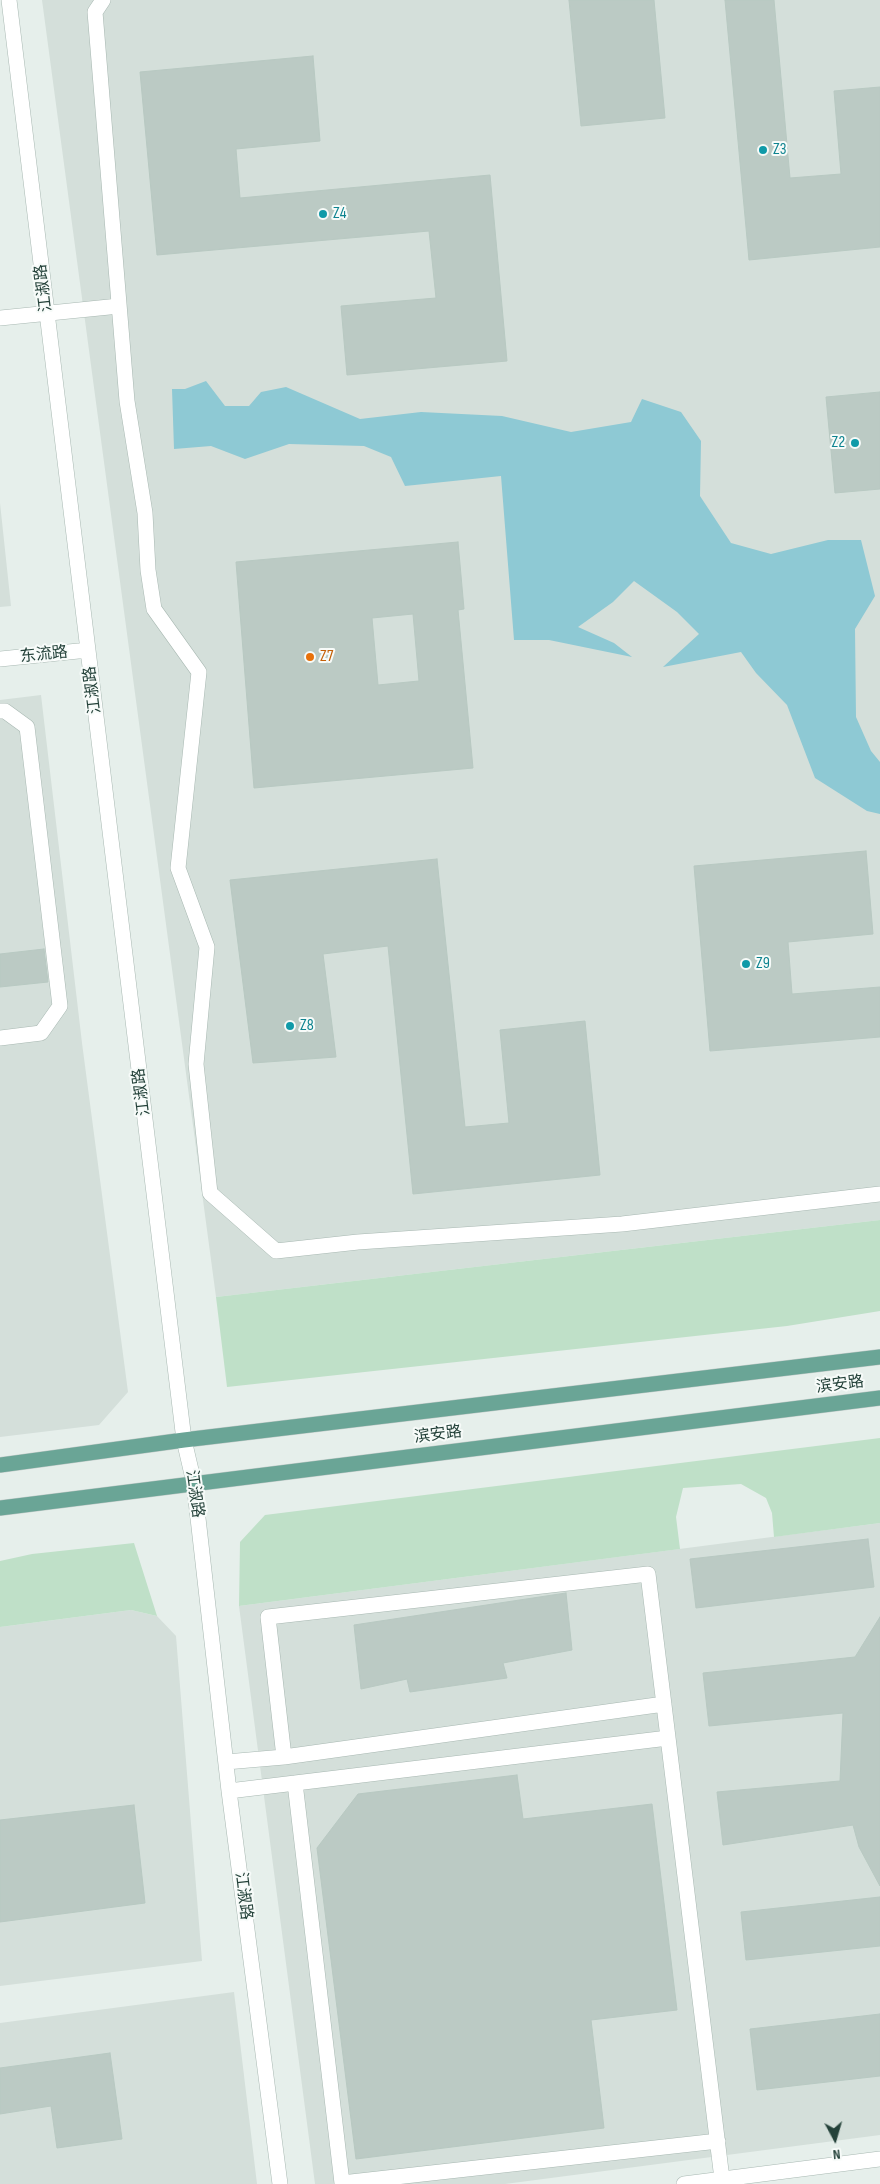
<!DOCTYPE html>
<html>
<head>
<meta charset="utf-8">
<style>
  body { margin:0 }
  #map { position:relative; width:880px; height:2184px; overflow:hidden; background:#e6efeb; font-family:"Sofia Sans Condensed",sans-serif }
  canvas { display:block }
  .north { position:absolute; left:810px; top:2114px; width:50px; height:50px; -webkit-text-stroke:4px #f7fbf9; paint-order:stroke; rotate:174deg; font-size:14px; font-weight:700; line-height:20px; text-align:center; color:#24423a }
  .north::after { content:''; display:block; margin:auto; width:18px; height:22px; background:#24423a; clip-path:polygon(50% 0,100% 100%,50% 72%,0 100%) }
</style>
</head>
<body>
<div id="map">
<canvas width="880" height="2184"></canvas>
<div class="north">N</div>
</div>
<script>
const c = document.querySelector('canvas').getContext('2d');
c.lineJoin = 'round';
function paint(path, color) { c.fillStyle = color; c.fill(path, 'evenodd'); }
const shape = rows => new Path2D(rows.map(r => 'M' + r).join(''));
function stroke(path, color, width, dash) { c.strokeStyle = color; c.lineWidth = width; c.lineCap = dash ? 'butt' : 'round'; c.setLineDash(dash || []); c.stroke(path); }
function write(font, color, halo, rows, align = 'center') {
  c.font = font + ' "Sofia Sans Condensed","Noto Sans SC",sans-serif'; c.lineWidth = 4; c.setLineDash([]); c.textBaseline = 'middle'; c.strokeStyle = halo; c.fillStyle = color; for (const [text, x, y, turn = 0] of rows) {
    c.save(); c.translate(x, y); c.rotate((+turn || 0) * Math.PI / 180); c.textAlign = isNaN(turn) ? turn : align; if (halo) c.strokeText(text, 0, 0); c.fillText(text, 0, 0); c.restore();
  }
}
const built = shape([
  [42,0,880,0,880,1220,216,1297],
  [0,503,11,606,0,607],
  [41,695,82,1043,128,1392,99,1425,0,1437,0,700],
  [880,1523,880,2135,505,2184,315,2184,239,1606],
  [131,1610,157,1616,176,1636,202,1961,0,1986,0,1627],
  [234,1992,257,2184,0,2184,0,2023]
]);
const green = shape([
  [880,1220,880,1311,787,1326,227,1387,216,1297],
  [880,1438,880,1523,774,1537,772,1513,766,1498,741,1484,683,1488,676,1517,680,1549,239,1606,240,1542,265,1515],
  [134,1543,157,1616,131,1610,0,1627,0,1561,32,1554]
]);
const water = shape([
  [206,381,225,406,249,406,261,392,286,387,360,419,421,412,502,416,571,432,631,422,642,399,681,412,701,441,700,496,731,543,771,554,828,540,861,540,875,596,855,629,856,717,871,751,880,762,880,814,867,811,815,778,787,705,756,673,741,652,663,667,699,634,677,612,634,581,613,602,578,627,614,643,632,657,549,640,514,640,501,476,405,486,391,457,364,446,289,444,245,459,211,446,174,449,172,389,185,389]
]);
const building = shape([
  [569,0,654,0,665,118,581,126,569,0],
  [725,0,774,0,790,178,841,174,834,91,880,87,880,247,749,260,725,0],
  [313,56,320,141,236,149,240,198,490,175,507,361,347,375,341,306,436,298,429,231,157,255,140,72,313,56],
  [880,392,880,489,835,493,826,397,880,392],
  [458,542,464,609,458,610,473,768,254,788,236,562,458,542],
  [413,614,419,681,378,685,372,618,413,614],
  [866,851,873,934,788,942,792,994,880,987,880,1037,710,1051,694,866,866,851],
  [437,859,465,1127,509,1123,500,1030,585,1021,600,1175,413,1194,388,946,323,954,336,1057,253,1063,230,880,437,859],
  [44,949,48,982,0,987,0,954,44,949],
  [868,1539,874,1587,696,1608,690,1559,868,1539],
  [566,1593,572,1650,503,1663,507,1678,410,1692,407,1679,361,1689,354,1625,566,1593],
  [880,1617,880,1886,859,1847,853,1825,723,1845,717,1792,840,1781,843,1713,709,1726,703,1673,855,1657,880,1617],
  [517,1775,523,1819,652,1804,677,2010,591,2020,604,2128,356,2159,317,1848,358,1794,517,1775],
  [134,1805,145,1903,0,1922,0,1820,134,1805],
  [880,1897,880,1946,746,1960,741,1912,880,1897],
  [880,2014,880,2076,757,2090,750,2029,880,2014],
  [110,2053,122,2139,57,2148,51,2106,0,2114,0,2068,110,2053]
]);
const minor = shape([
  [9,0,184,1440,194,1483,229,1791,280,2184],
  [103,0,95,12,127,401,145,513,148,570,154,609,199,672,178,868,207,947,196,1064,210,1193,276,1251,358,1242,622,1224,880,1194],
  [0,318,119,306],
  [0,659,88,650],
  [0,711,5,711,27,727,60,1006,41,1033,0,1038],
  [664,1704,284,1757,268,1617,648,1574,722,2179],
  [226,1762,284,1757],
  [295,1783,342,2183,718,2141],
  [229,1791,668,1738],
  [684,2184,880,2159]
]);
const major = shape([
  [0,1465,184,1440,880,1357],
  [0,1508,880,1398]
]);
const markers = [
  [763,150,5,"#0f9aa8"],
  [323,214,5,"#0f9aa8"],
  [855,443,5,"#0f9aa8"],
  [310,657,5,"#e8710a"],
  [746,964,5,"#0f9aa8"],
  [290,1026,5,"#0f9aa8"]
];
const cultureNames = [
  ["Z3",773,150],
  ["Z4",333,214],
  ["Z2",845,443,"right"],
  ["Z9",756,964],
  ["Z8",300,1026]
];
const streetNames = [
  ["江淑路",44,288,-97],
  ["东流路",44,655,-6],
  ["江淑路",93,690,-97],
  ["江淑路",142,1092,-97],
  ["滨安路",840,1385,-7],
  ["滨安路",438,1435,-7],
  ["江淑路",194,1494,82],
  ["江淑路",243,1896,83]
];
const foodNames = [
  ["Z7",320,657]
];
paint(built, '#d4dfda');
paint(green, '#bfe0c8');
paint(water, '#8ec9d4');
paint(building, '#bbcac4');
stroke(building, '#b8c9c2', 1);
stroke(minor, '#a8b8b2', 16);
stroke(major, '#c2cac8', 16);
stroke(minor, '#fff', 15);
stroke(major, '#6aa596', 15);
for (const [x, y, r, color] of markers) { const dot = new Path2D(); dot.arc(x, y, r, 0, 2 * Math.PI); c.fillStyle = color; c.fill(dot); stroke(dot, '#f7fbf9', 2); }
write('16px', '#0d838f', '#f7fbf9', cultureNames, 'left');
write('16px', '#24423a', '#f7fbf9', streetNames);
write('16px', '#c56008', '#f7fbf9', foodNames, 'left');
</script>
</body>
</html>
